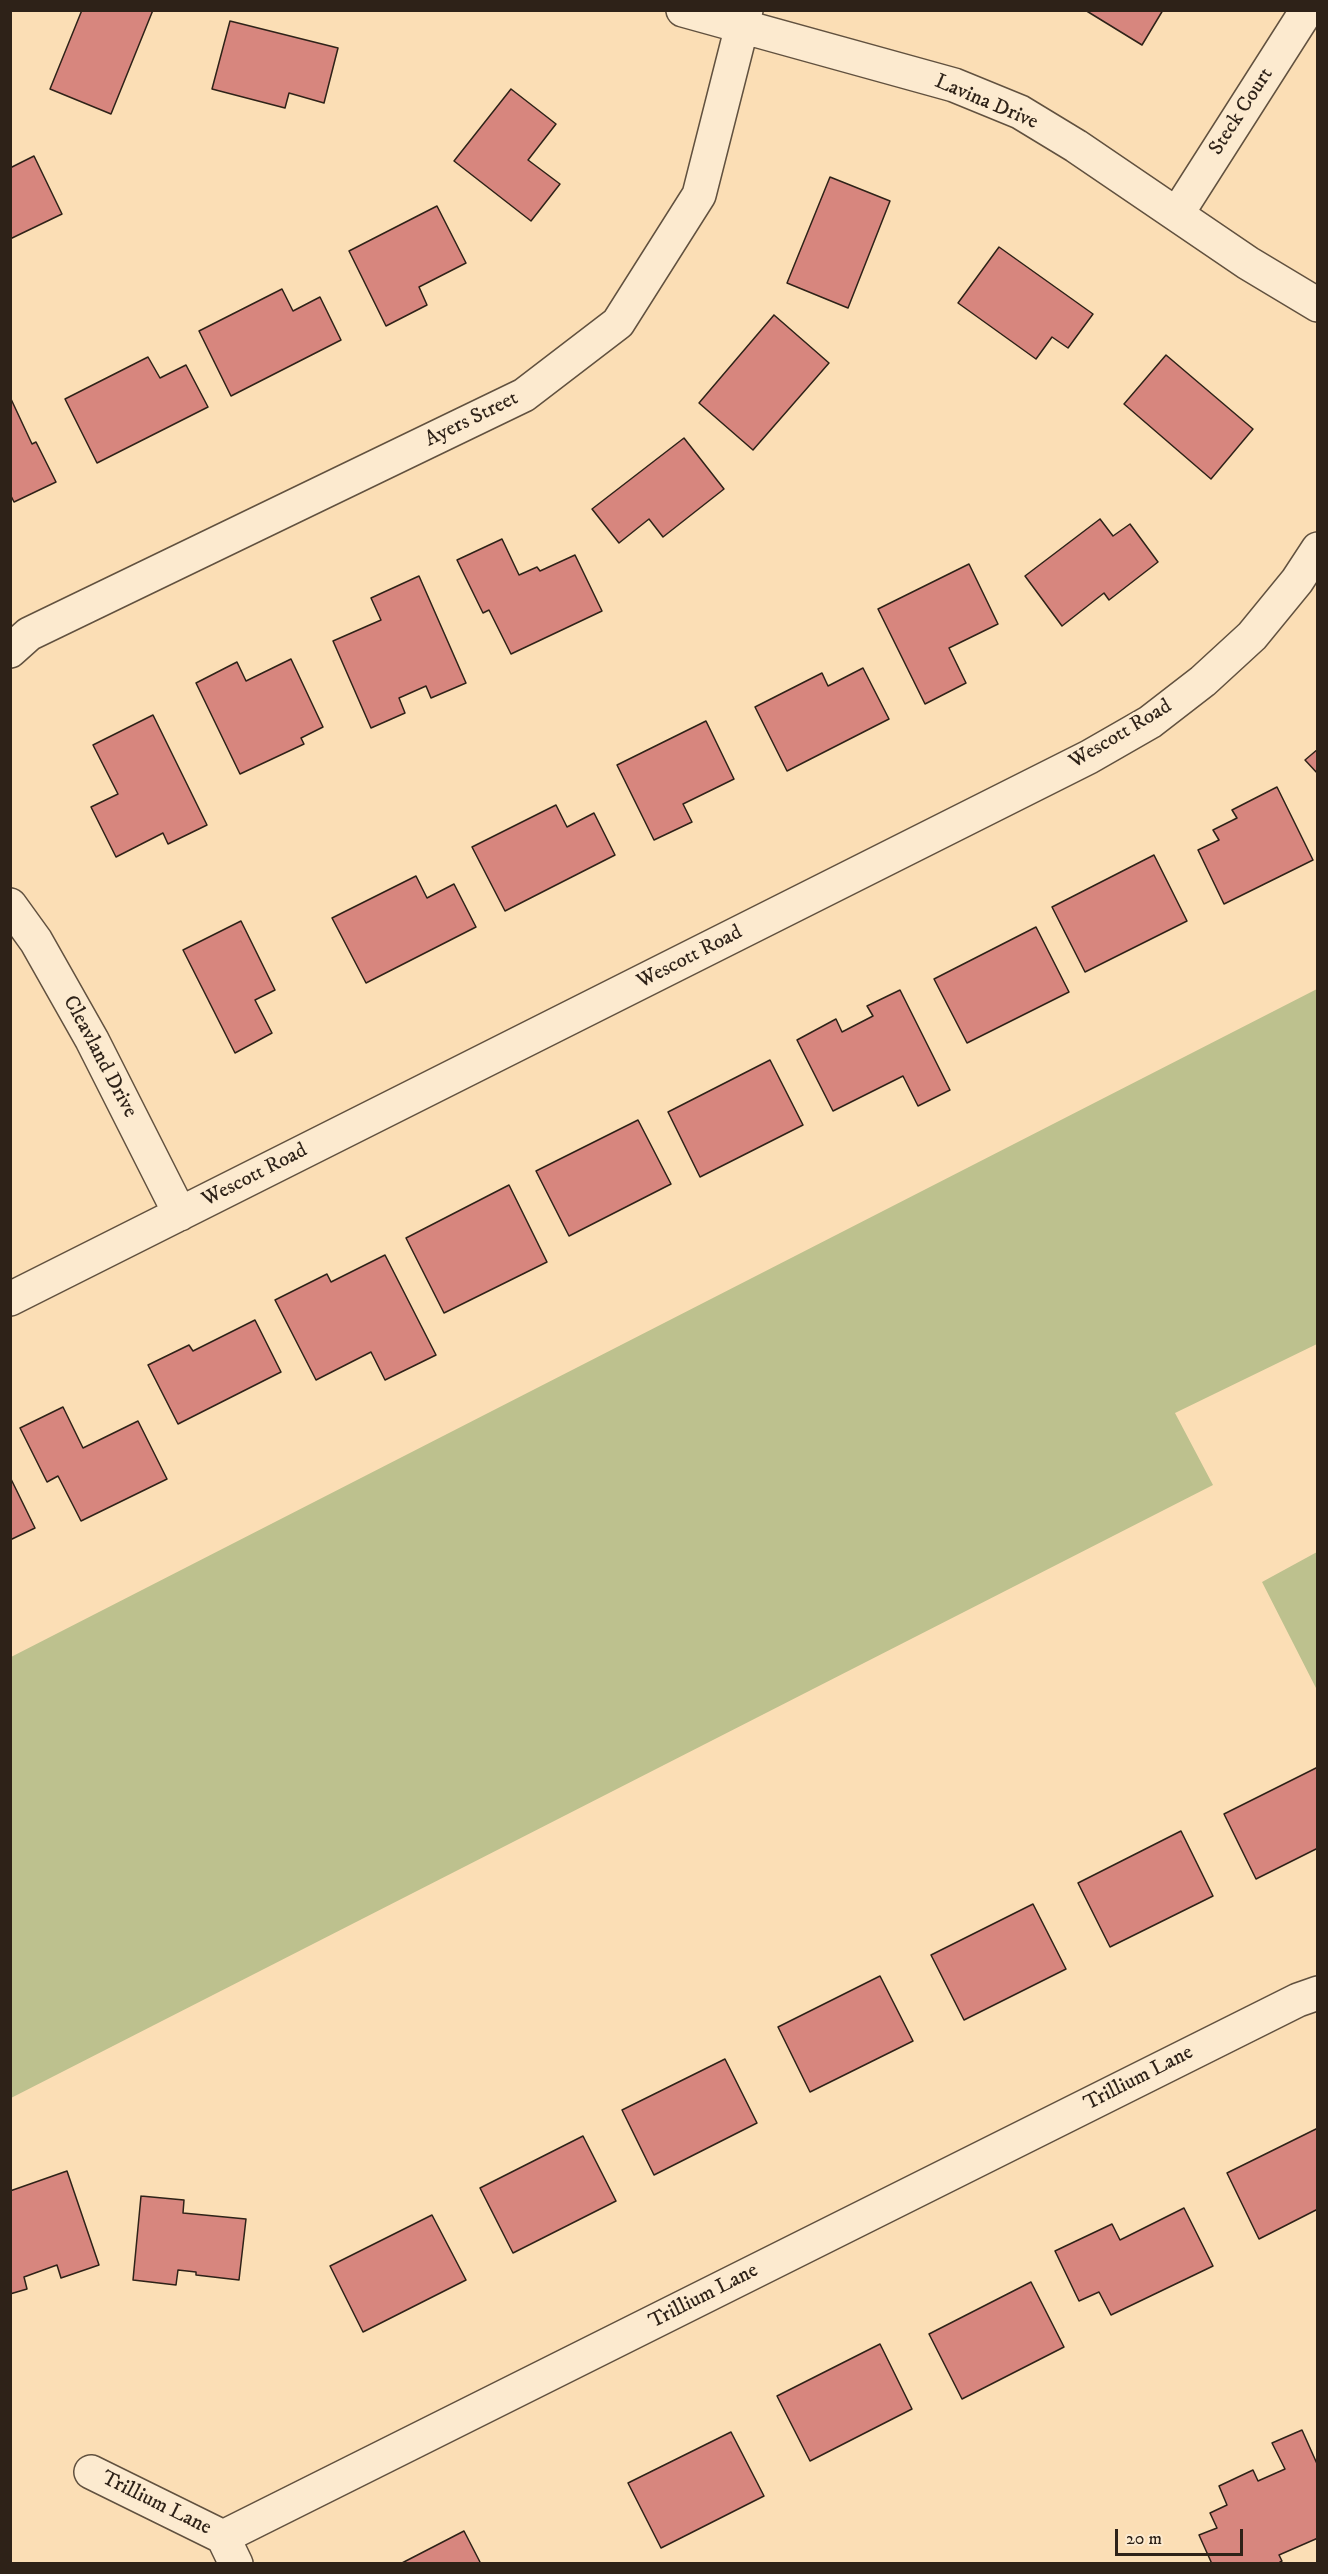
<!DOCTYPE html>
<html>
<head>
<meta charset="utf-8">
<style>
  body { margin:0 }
  #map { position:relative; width:1328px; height:2574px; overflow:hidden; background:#fbdeb5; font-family:"IM FELL DW Pica",serif }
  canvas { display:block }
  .frame { position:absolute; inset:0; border:12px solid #2e2218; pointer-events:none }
  .scale { position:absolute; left:1115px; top:2529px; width:128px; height:27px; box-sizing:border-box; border:3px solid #2e2218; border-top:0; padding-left:8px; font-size:18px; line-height:21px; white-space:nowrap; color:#2e2218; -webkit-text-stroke:4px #fceacf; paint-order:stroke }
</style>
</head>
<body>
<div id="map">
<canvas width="1328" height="2574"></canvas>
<div class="frame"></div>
<div class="scale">20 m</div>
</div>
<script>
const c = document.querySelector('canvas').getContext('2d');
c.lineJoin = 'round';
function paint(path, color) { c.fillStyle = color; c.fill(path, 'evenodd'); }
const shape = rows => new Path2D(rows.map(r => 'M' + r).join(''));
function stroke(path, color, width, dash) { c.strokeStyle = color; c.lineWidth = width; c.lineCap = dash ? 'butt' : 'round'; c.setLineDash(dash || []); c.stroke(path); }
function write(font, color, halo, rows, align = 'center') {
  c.font = font + ' "IM FELL DW Pica",serif'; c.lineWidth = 6; c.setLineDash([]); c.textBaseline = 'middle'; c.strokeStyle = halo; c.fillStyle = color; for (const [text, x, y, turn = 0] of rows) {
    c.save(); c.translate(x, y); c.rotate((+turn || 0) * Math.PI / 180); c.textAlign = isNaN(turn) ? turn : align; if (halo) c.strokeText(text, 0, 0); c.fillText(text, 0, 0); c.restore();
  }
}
const green = shape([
  [1317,989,1317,1344,1175,1413,1213,1485,11,2098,11,1657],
  [1317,1552,1317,1690,1262,1582]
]);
const building = shape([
  [82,10,153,10,111,114,50,89,82,10],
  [1085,10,1163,10,1142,45,1085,10],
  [230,21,338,48,324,103,289,93,285,108,212,89,230,21],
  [511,89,556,124,528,160,560,184,531,221,454,161,511,89],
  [34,156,62,214,10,239,10,168,34,156],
  [830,177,890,201,848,308,787,283,830,177],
  [437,206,466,263,419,287,427,305,386,326,349,251,437,206],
  [999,247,1093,314,1068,348,1052,337,1036,359,958,303,999,247],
  [282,289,293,311,320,297,341,340,231,396,199,331,282,289],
  [774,315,829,363,753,450,699,403,774,315],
  [1166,355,1253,429,1211,479,1124,404,1166,355],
  [148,357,160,378,186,365,208,407,97,463,65,399,148,357],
  [11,399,32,444,36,442,56,482,14,502,10,494,11,399],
  [684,438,724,489,663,537,649,519,619,543,592,509,684,438],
  [1100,519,1113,536,1130,524,1158,562,1109,600,1104,593,1062,626,1025,576,1100,519],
  [502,539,519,575,537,567,540,571,575,555,602,611,511,654,489,610,483,613,457,560,502,539],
  [969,564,998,624,949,648,966,683,925,704,878,609,969,564],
  [419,576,466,683,431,698,426,686,399,698,405,713,371,728,333,641,381,620,371,598,419,576],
  [291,659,323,727,301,738,304,744,240,774,196,683,237,662,246,681,291,659],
  [863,668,889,719,787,771,755,707,822,673,828,686,863,668],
  [153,715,207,825,168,844,163,833,116,857,91,807,118,794,93,745,153,715],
  [706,721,734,779,683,804,692,822,654,840,617,765,706,721],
  [1318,749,1318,774,1305,760,1318,749],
  [1277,787,1313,860,1224,904,1198,850,1219,840,1213,830,1237,818,1232,810,1277,787],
  [556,805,567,827,594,813,615,855,505,911,472,847,556,805],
  [1154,855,1187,921,1085,972,1052,907,1154,855],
  [416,876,427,898,454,884,476,927,366,983,332,918,416,876],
  [241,921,275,990,255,1000,272,1033,235,1053,183,950,241,921],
  [1036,927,1069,992,967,1043,934,979,1036,927],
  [900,990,950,1090,918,1106,903,1076,833,1111,797,1040,836,1019,842,1032,873,1016,867,1006,900,990],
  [770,1060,803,1125,700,1177,668,1112,770,1060],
  [638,1120,671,1184,569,1236,536,1171,638,1120],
  [509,1185,547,1262,444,1313,406,1238,509,1185],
  [385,1255,436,1355,385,1380,371,1352,316,1380,275,1300,327,1274,331,1282,385,1255],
  [255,1320,281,1372,178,1424,148,1365,189,1345,193,1351,255,1320],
  [63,1407,83,1448,138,1421,167,1479,81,1521,58,1476,47,1482,20,1428,63,1407],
  [10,1477,35,1528,10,1540,10,1477],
  [1318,1767,1318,1848,1256,1879,1224,1814,1318,1767],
  [1181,1831,1213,1896,1110,1947,1078,1883,1181,1831],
  [1033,1904,1066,1969,964,2020,931,1955,1033,1904],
  [880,1976,913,2041,810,2092,778,2027,880,1976],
  [725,2059,757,2123,654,2175,622,2110,725,2059],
  [1318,2128,1318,2209,1259,2239,1227,2173,1318,2128],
  [583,2136,616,2201,513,2253,480,2188,583,2136],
  [67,2171,99,2265,61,2278,57,2265,24,2277,27,2289,10,2294,10,2191,67,2171],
  [141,2196,184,2200,183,2213,246,2219,239,2280,196,2275,196,2272,178,2270,176,2285,133,2280,141,2196],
  [1184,2208,1213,2266,1111,2315,1099,2292,1079,2301,1055,2251,1112,2224,1120,2240,1184,2208],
  [432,2215,466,2280,363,2332,330,2266,432,2215],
  [1031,2282,1064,2347,962,2399,929,2334,1031,2282],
  [880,2344,912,2409,810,2461,777,2396,880,2344],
  [1302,2430,1318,2466,1318,2538,1279,2555,1282,2561,1277,2564,1212,2564,1199,2535,1217,2528,1210,2513,1227,2505,1219,2486,1253,2470,1258,2481,1285,2469,1272,2443,1302,2430],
  [731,2432,764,2496,661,2548,628,2483,731,2432],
  [464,2531,481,2564,400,2564,464,2531]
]);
const street = shape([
  [683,10,954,85,1020,112,1076,146,1248,263,1318,305],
  [1177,214,1307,10],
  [10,651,29,634,524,395,618,323,699,195,746,10],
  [10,905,36,941,92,1040,180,1214],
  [10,1299,1089,757,1150,722,1203,681,1252,636,1297,581,1318,549],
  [91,2472,223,2537],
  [223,2537,1298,2000,1318,1993],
  [223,2537,236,2564]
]);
const streetNames = [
  ["Lavina Drive",986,103,23],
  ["Steck Court",1242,112,-57],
  ["Ayers Street",472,420,-26],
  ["Wescott Road",1121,735,-31],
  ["Wescott Road",690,958,-27],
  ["Cleavland Drive",99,1057,62],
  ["Wescott Road",255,1176,-27],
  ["Trillium Lane",1139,2079,-27],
  ["Trillium Lane",704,2297,-27],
  ["Trillium Lane",156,2504,26]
];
paint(green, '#bdc18e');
paint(building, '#d7867e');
stroke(building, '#2e2218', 1.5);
stroke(street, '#61513f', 36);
stroke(street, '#fceacf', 33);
write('21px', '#2e2218', '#fceacf', streetNames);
</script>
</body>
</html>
